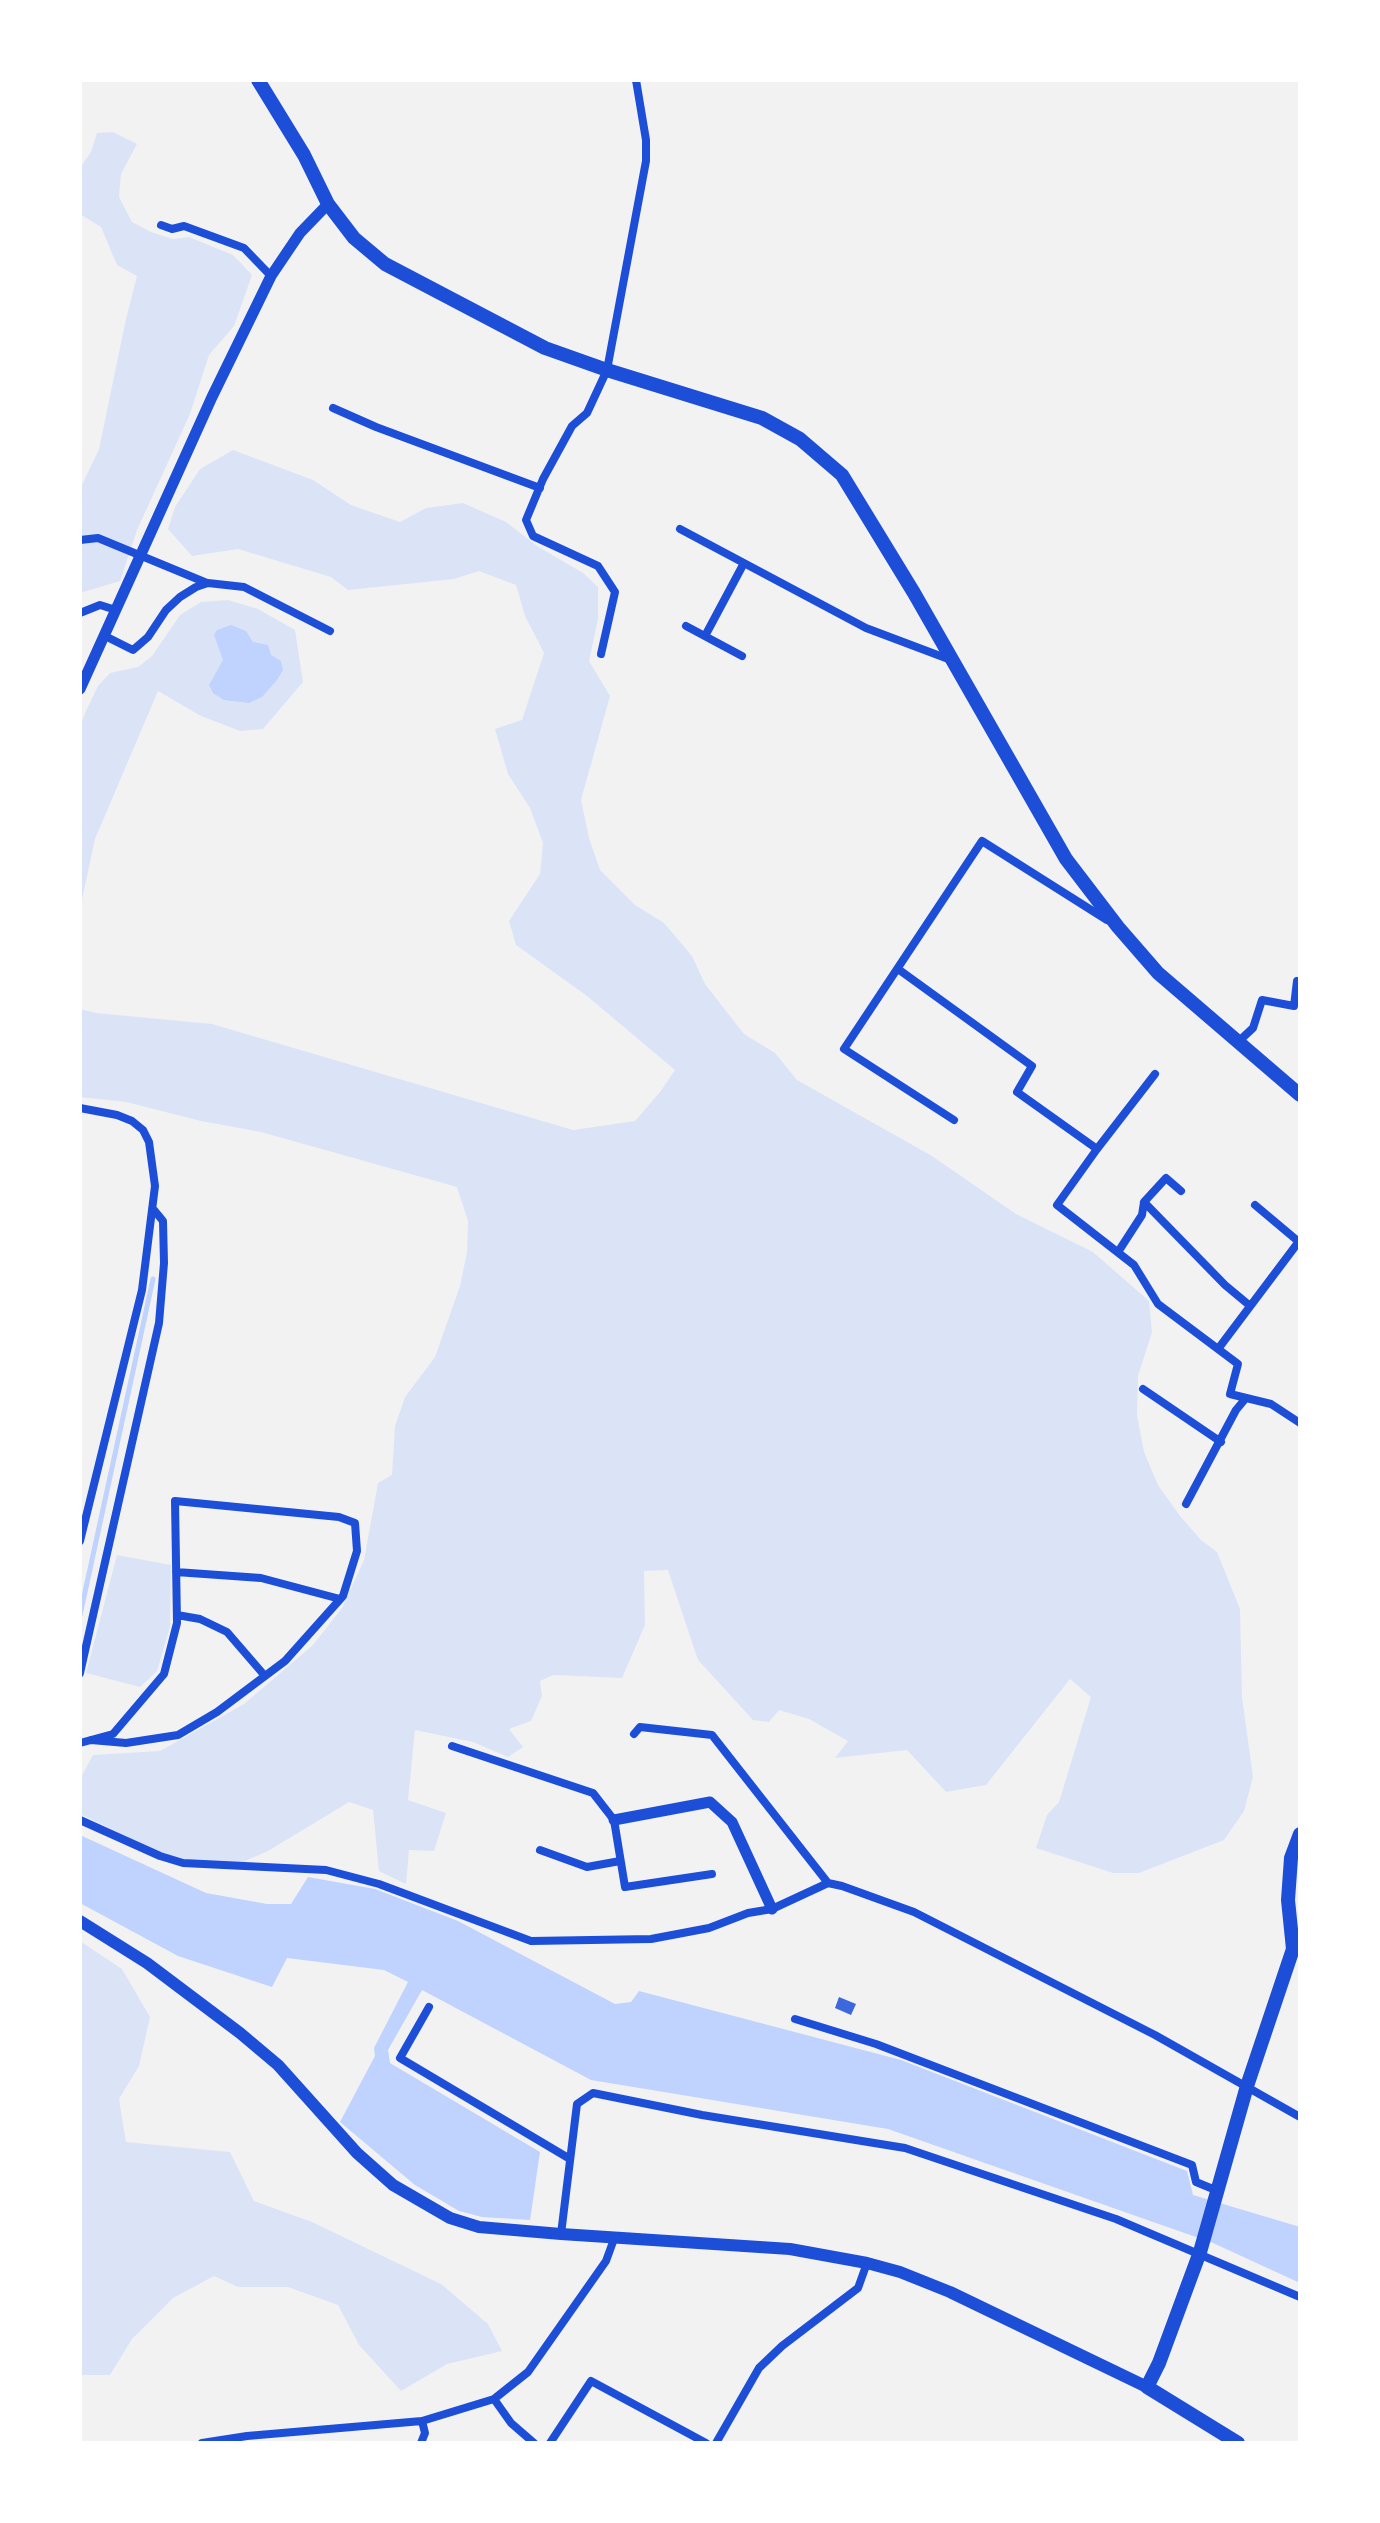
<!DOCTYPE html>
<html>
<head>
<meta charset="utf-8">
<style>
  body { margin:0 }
  #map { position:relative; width:1380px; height:2523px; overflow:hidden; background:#f2f2f2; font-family:"PT Sans",sans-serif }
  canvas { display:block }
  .frame { position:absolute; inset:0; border:82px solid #fff; pointer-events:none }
</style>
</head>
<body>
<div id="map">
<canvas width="1380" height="2523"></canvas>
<div class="frame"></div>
</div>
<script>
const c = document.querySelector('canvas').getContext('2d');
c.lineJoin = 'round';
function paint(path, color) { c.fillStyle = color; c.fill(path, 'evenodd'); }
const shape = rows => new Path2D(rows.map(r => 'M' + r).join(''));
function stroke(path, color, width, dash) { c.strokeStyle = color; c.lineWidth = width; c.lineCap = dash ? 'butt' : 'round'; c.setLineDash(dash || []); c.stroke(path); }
const green = shape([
  [113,132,137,144,121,174,119,197,132,222,151,232,173,239,189,237,233,255,252,275,234,326,209,355,190,414,137,530,120,581,80,593,80,489,99,449,126,319,137,276,117,265,101,227,80,214,80,168,91,152,97,133],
  [233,450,313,480,351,505,400,522,426,508,463,503,506,522,537,546,583,573,598,587,598,619,589,661,610,696,581,800,589,838,600,870,635,905,664,923,692,956,705,984,744,1034,775,1053,797,1080,932,1156,1016,1214,1093,1252,1149,1301,1152,1332,1138,1376,1137,1415,1144,1452,1158,1485,1180,1516,1201,1540,1217,1552,1240,1609,1242,1697,1253,1777,1244,1811,1224,1840,1139,1873,1113,1873,1036,1848,1047,1815,1059,1802,1091,1697,1070,1679,986,1785,946,1792,907,1750,835,1758,848,1741,809,1719,779,1710,769,1722,753,1720,698,1660,668,1570,644,1571,645,1625,622,1678,553,1675,540,1681,542,1696,531,1721,509,1729,523,1747,508,1757,473,1742,415,1730,408,1800,446,1813,434,1851,409,1850,406,1884,379,1871,373,1810,349,1802,268,1851,245,1861,211,1866,168,1856,80,1814,80,1779,93,1755,160,1751,244,1704,313,1645,342,1608,364,1560,378,1483,392,1475,395,1426,405,1397,435,1357,460,1286,467,1252,468,1221,457,1187,261,1132,201,1121,126,1102,80,1097,80,1009,96,1013,212,1024,573,1130,635,1121,660,1092,675,1070,587,996,516,945,509,921,540,874,543,843,530,808,508,774,495,729,522,720,544,653,525,616,516,585,479,571,454,579,348,590,331,577,238,549,192,556,168,529,175,507,200,469],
  [228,600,258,609,295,630,303,682,263,729,240,731,201,716,158,691,95,839,80,909,80,726,86,711,98,686,110,673,138,667,152,656,180,615,201,602],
  [117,1555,171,1565,170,1627,157,1671,140,1687,86,1673],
  [80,1941,122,1969,150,2017,139,2066,119,2099,126,2142,230,2152,254,2201,312,2222,441,2284,488,2324,502,2351,447,2364,401,2391,359,2345,338,2305,288,2287,238,2287,214,2276,173,2298,132,2339,110,2375,80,2375]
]);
const water = shape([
  [231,625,246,631,253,642,268,645,271,655,281,661,283,670,277,680,262,697,249,703,224,700,213,693,209,685,223,660,214,635,217,630],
  [80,1835,206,1893,267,1904,291,1904,308,1877,375,1889,458,1921,615,2004,631,2002,639,1991,901,2060,1187,2171,1193,2195,1300,2227,1300,2283,1213,2243,888,2129,591,2080,422,1990,388,2050,390,2063,540,2152,530,2220,482,2217,459,2211,415,2185,340,2122,375,2056,374,2048,408,1982,384,1970,287,1958,272,1987,178,1956,80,1903]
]);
const stream = shape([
  [80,1615,153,1279]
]);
const building = shape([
  [839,1997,856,2004,851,2015,835,2008]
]);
const minor = shape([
  [161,225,172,229,184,226,244,248,271,276],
  [333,408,376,427,540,488],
  [680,529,866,628,951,660],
  [80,540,98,538,207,583],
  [80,613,100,605,116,610],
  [686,626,742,656],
  [105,636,133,650,148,637,166,610,180,597,196,587,208,583,244,587,330,631],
  [705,636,744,563],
  [601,654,615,592,598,566,533,536,526,520,543,479,572,426,587,413,607,370,646,161,646,140,636,80],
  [898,969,1032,1066,1017,1092,1097,1149,1057,1205,1134,1265,1158,1304,1238,1364,1230,1394,1271,1404,1300,1423],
  [1238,1042,1253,1028,1262,1000,1294,1006,1297,981],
  [80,1108,117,1115,132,1121,143,1130,149,1142,155,1186,142,1290,80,1541],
  [954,1120,844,1049,982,841,1107,920],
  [1097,1149,1155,1074],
  [1144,1202,1225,1285,1249,1305],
  [1255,1205,1299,1242],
  [1118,1252,1142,1215,1144,1202,1166,1178,1181,1191],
  [1218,1349,1300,1240],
  [1143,1389,1221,1442],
  [1186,1504,1236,1410,1246,1398],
  [176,1572,261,1578,340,1599],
  [177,1615,200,1619,227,1632,265,1676],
  [80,1673,159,1323,164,1263,163,1221,154,1210],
  [634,1734,640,1727,712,1735,828,1883],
  [80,1743,113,1734,164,1674,177,1623,175,1501,339,1517,355,1523,357,1551,343,1596,285,1661,217,1712,178,1735,126,1743,91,1740],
  [452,1746,593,1793,614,1820,625,1887,712,1874],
  [80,1820,160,1856,183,1863,326,1870,379,1884,531,1941,651,1939,709,1928,748,1913,772,1909,828,1883,842,1886,914,1912,1155,2035,1300,2117],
  [540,1850,587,1867,620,1861],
  [429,2007,400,2058,570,2159],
  [795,2019,876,2044,1192,2165,1196,2182,1218,2191],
  [561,2234,577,2104,593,2093,702,2115,905,2148,1116,2219,1300,2297],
  [494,2399,511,2423,534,2443],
  [202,2443,247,2436,422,2421,494,2399,528,2372,606,2261,614,2239],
  [421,2443,425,2433,422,2421],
  [550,2443,591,2381,706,2443],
  [716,2443,759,2368,782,2346,858,2288,867,2263]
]);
const tertiary = shape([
  [80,689,212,397,271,276,300,233,328,204],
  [614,1820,710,1802,732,1822,772,1909]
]);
const secondary = shape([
  [80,1921,147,1963,240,2033,278,2065,357,2153,393,2185,450,2218,479,2227,561,2234,790,2249,867,2263,900,2272,950,2292,1147,2387]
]);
const primary = shape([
  [258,80,304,155,328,204,354,238,385,264,545,348,607,370,762,418,800,439,842,475,914,593,1066,859,1118,927,1158,973,1300,1095],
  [1238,2443,1147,2387,1159,2363,1200,2252,1247,2086,1293,1949,1288,1900,1291,1858,1300,1834]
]);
paint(green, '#dbe4f7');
paint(water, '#bfd3fe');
stroke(stream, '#bfd3fe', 5);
paint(building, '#3d67dc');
stroke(minor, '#1d4ed8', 8);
stroke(tertiary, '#1d4ed8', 11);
stroke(secondary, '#1d4ed8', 12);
stroke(primary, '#1d4ed8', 14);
</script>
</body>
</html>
